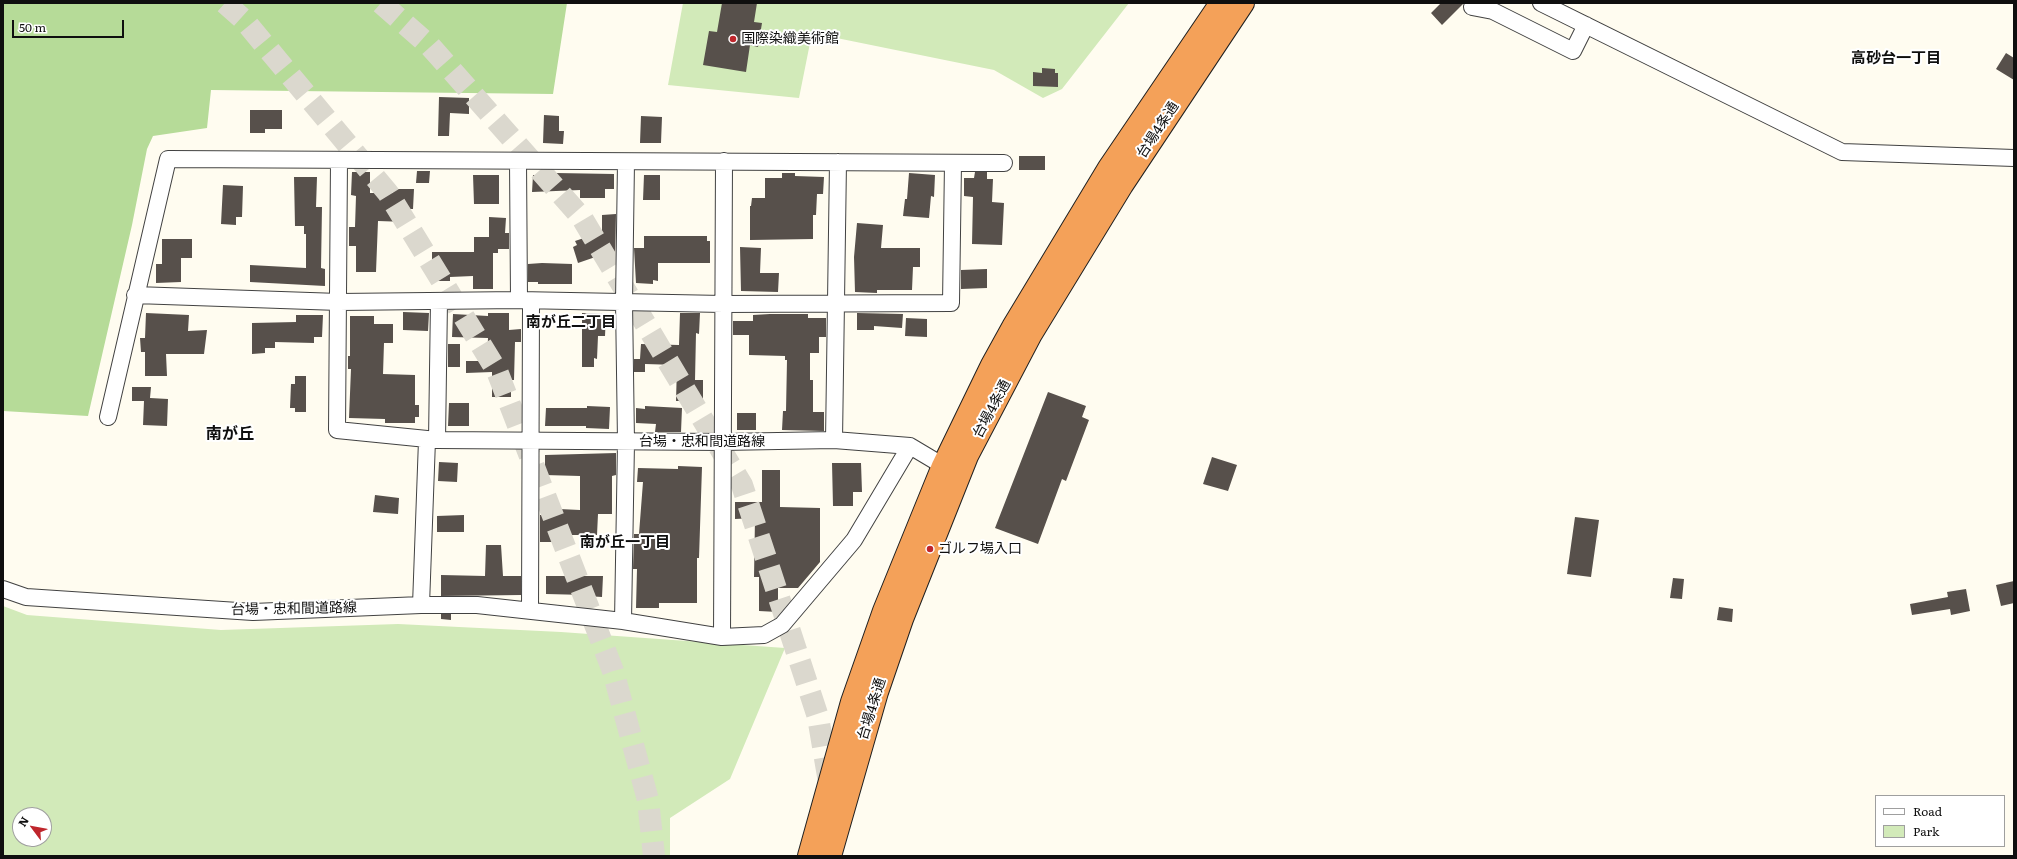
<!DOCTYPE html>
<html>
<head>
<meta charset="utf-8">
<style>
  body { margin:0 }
  #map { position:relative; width:2017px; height:859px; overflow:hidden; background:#fffcf0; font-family:Literata,serif }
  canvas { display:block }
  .frame { position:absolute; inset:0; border:4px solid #0f0f0f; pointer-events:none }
  .legend { position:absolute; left:1875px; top:795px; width:130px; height:52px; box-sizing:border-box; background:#fff; border:1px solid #9f9f9f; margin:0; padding:5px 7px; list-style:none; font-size:12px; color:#0f0f0f }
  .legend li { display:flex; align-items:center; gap:8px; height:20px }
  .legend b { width:20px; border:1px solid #9f9f9f }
  .north { position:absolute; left:12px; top:807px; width:40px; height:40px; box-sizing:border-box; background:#fff; border:1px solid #9f9f9f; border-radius:50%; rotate:302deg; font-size:11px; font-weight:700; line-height:16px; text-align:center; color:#0f0f0f }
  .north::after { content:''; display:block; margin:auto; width:14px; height:18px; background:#bf262c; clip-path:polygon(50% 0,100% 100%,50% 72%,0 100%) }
  .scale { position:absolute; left:12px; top:20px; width:112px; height:18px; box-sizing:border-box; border:2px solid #0f0f0f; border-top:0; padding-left:5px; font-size:12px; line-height:14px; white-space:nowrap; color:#0f0f0f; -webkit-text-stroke:3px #fff; paint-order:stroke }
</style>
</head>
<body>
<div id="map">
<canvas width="2017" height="859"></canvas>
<div class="frame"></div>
<ul class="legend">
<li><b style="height:5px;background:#fff"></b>Road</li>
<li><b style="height:11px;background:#d2eab9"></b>Park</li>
</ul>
<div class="north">N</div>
<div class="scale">50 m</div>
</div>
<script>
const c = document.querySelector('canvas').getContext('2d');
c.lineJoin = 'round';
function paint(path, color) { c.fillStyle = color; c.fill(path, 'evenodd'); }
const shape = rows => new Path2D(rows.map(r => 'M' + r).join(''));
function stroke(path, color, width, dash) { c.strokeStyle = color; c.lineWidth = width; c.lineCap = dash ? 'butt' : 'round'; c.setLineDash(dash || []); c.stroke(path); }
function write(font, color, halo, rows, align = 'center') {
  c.font = font + ' Literata,"Noto Sans JP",serif'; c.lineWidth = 4; c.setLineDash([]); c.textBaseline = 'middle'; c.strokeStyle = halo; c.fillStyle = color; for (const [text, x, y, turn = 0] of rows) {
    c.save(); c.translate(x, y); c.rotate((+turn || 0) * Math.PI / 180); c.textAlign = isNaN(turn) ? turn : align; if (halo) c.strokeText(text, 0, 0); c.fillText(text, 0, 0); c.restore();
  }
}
const green = shape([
  [683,3,1129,3,1062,89,1043,98,994,70,812,33,799,98,668,85],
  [3,606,27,615,221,630,398,624,561,632,785,648,730,779,670,818,670,856,3,856],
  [20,815,44,815,44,839,20,839]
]);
const forest = shape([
  [3,3,567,3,553,94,211,90,207,128,153,136,147,149,132,225,88,416,3,411]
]);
const building = shape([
  [722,3,757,3,754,22,762,23,758,47,750,45,746,72,703,65,709,31,717,32],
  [1441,3,1464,3,1442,25,1431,13],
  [2006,53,2014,58,2014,80,1996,69],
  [1042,68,1055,69,1055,73,1058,73,1058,87,1033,86,1033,72,1042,73],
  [439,97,469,98,469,114,450,113,449,136,438,136],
  [250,110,282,110,282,129,265,129,265,133,250,133],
  [544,115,559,116,559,131,564,131,563,144,543,143],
  [641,116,662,117,661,143,640,143],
  [1019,156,1045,156,1045,170,1019,170],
  [417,171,430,171,429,183,416,183],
  [352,172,370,172,370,193,393,193,393,189,414,189,413,209,407,209,407,222,378,221,376,272,356,272,356,246,349,246,349,227,355,227,356,196,351,195],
  [975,172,987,172,987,179,993,179,992,202,1004,203,1002,245,972,244,973,197,964,196,964,178,974,178],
  [556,173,614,174,614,189,605,189,605,198,580,198,580,190,532,192,533,175,556,175],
  [782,173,795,173,795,176,824,177,823,194,817,194,816,215,813,215,813,239,750,240,750,206,751,206,752,198,765,198,765,178,782,178],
  [909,173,935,175,934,197,931,196,929,218,903,216,905,199,907,199],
  [473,175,499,175,499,204,474,204],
  [644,175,660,175,660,200,643,200],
  [294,177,317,177,316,207,322,207,321,268,325,269,325,286,250,282,250,265,306,268,306,234,304,234,304,226,295,226],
  [223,185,243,186,242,217,236,217,236,225,221,224],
  [616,214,615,263,604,263,604,254,578,263,573,247,577,245,575,241,602,232,602,215],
  [489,217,506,218,505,233,509,233,509,249,498,249,498,253,493,253,493,289,473,289,473,276,450,277,450,281,432,281,432,252,474,252,474,237,489,237],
  [857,223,883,225,881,248,920,248,920,267,913,267,912,290,877,290,877,293,855,292,854,257],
  [644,236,707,236,707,241,710,241,710,263,658,263,658,281,653,280,653,284,636,283,634,248,644,248],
  [162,239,192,239,192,258,181,258,181,282,156,283,156,264,162,264],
  [740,247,761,248,760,273,779,273,778,292,741,291],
  [542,263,572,264,572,284,538,284,538,282,528,282,528,264],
  [987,269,987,288,961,289,961,270],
  [403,312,429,313,428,331,403,330],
  [146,313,189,315,188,331,207,330,204,354,166,354,167,376,145,376,145,352,141,352,140,338,145,338],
  [488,313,509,313,509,330,521,329,521,342,515,342,514,380,511,380,511,397,492,397,492,372,466,373,466,361,487,361,488,338,452,337,453,314,488,316],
  [582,313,606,314,605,336,598,336,597,359,594,358,594,367,582,367],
  [680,313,700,313,699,334,696,333,695,380,703,380,703,401,676,401,677,365,645,364,645,372,634,372,634,359,640,359,641,344,679,345],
  [857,313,903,314,902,328,874,326,874,330,857,330],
  [770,314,808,314,808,318,826,318,826,337,819,337,819,353,810,353,810,380,813,380,813,412,824,412,824,431,782,430,783,411,786,411,787,360,785,360,785,356,749,355,749,335,733,335,733,321,753,321,753,315],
  [296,315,323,315,322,337,314,337,314,343,275,342,275,348,265,348,265,353,252,354,252,323,296,322],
  [350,316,374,316,374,324,393,324,393,343,384,343,383,374,415,375,415,405,419,405,419,417,415,417,415,423,385,423,385,419,349,418,351,369,348,369,348,356,350,356],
  [906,318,927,319,927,337,905,336],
  [448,344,460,344,460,367,448,367],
  [295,376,306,376,306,412,295,412,295,408,290,408,291,384,295,384],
  [132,387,151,387,150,398,168,399,167,426,143,425,144,401,132,401],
  [1048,392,1086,406,1082,417,1089,420,1066,481,1062,479,1038,544,995,528],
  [449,403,469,403,469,426,448,426],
  [587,406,610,407,609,429,586,428,586,426,545,426,546,408,587,408],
  [645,406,682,408,681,432,655,432,656,424,636,423,636,408,645,409],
  [737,413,756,413,756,430,737,430],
  [616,453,616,475,612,476,612,514,598,514,597,535,567,535,567,538,553,538,553,542,540,542,540,515,558,515,559,509,580,510,580,476,545,475,545,455],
  [1212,457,1237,465,1228,491,1203,484],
  [439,462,458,463,457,482,438,481],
  [832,463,861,463,862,492,853,492,853,506,833,506],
  [678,466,702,467,699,558,697,558,697,603,659,603,659,608,636,608,637,569,633,569,634,534,639,534,643,482,637,482,638,468,678,469],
  [762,470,780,470,780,507,820,508,820,562,798,588,778,588,778,612,759,611,759,577,754,577,755,518,735,519,735,502,762,502],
  [375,495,399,498,398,514,373,512],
  [464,515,464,532,437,532,437,516],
  [1575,517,1599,520,1591,577,1567,574],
  [486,545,501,545,503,576,521,576,521,595,441,596,441,575,485,576],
  [546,576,603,576,602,597,586,596,586,595,546,594],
  [1673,578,1684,579,1682,599,1670,598],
  [2014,581,2014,603,2001,606,1996,585],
  [1966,589,1970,611,1951,615,1950,609,1912,615,1910,604,1948,597,1947,592],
  [1719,607,1733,609,1732,622,1717,620],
  [441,614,451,614,451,620,441,619]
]);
const highwayTunnel = shape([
  [225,3,244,20,388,193,497,371,613,671,648,800,654,856],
  [381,3,430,46,582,218,742,485,818,717,830,788]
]);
const minor = shape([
  [1541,3,1842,152,2014,158],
  [1472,7,1493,11,1573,51,1586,25],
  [339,160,337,430,437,440,722,442,834,440,910,446,952,471],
  [518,161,519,300],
  [135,295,339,302,519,300,723,304,951,303,953,163],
  [108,417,168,159,1004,163],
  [437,440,439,301],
  [834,440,838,162],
  [3,589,26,597,253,612,421,605,477,605,623,621,722,637,764,635,782,625,854,540,910,446],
  [421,605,427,440],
  [530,610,531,302],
  [623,621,626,442,624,302,626,162],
  [722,637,724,161]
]);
const highway = shape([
  [809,856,852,702,884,611,943,466,992,365,1013,327,1109,168,1221,3],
  [830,856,877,692,902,619,967,456,1031,334,1122,185,1243,3]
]);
const markers = [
  [733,39,4,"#bf262c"],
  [930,549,4,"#bf262c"]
];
const poiNames = [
  ["国際染織美術館",741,39],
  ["ゴルフ場入口",938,549]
];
const streetNames = [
  ["台場4条通",1158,130,-57],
  ["台場4条通",992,409,-62],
  ["台場・忠和間道路線",702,442],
  ["台場・忠和間道路線",294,609,-1],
  ["台場4条通",872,709,-73]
];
const neighbourhoodNames = [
  ["高砂台一丁目",1896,59],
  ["南が丘二丁目",571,323],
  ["南が丘一丁目",625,543]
];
const quarterNames = [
  ["南が丘",230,434]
];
paint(green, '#d2eab9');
paint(forest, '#b6db98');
paint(building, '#57504b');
stroke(highwayTunnel, '#dbd8ce', 22, [22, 11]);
stroke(minor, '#424242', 18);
stroke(highway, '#202020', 24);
stroke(minor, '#fff', 16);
stroke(highway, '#f4a159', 22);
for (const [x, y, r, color] of markers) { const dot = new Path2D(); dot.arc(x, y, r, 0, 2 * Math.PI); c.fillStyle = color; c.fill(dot); stroke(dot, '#fff', 1.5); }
write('14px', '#0f0f0f', '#fff', poiNames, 'left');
write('14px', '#0f0f0f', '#fff', streetNames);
write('bold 15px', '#0f0f0f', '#fff', neighbourhoodNames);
write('bold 16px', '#0f0f0f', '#fff', quarterNames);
</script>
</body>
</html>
